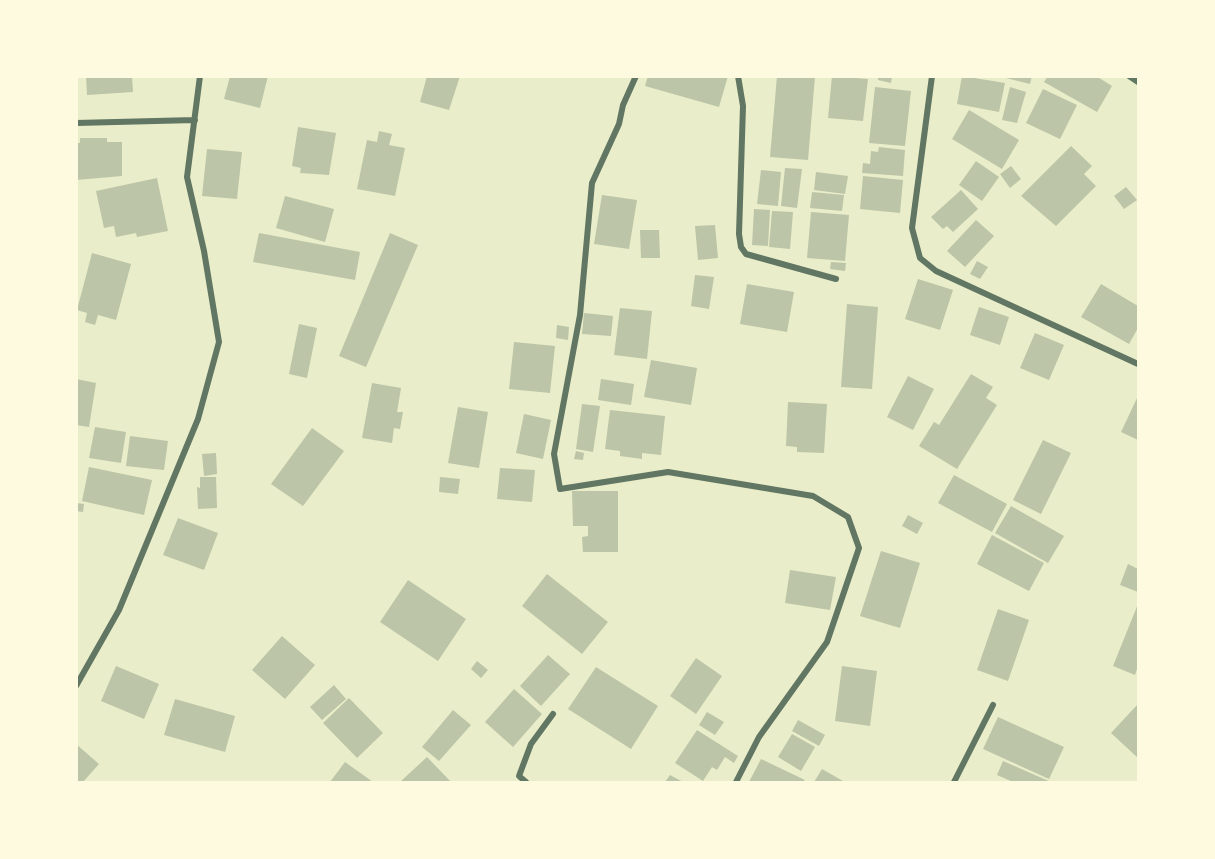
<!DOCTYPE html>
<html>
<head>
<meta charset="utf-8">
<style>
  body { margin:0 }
  #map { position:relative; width:1215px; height:859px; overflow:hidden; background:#e9edc9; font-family:Barlow,sans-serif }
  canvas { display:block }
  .frame { position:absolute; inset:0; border:78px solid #fefae0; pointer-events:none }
</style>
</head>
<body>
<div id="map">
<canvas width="1215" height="859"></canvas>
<div class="frame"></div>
</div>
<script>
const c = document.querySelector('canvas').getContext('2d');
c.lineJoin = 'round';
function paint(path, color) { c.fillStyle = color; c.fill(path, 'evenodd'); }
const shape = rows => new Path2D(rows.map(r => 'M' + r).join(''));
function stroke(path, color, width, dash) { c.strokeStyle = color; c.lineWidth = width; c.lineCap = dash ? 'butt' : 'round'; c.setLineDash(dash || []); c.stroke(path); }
const building = shape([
  [86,76,132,76,133,92,87,95],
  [230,76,268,76,260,108,224,99],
  [427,76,460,76,449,110,420,102],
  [648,76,728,76,719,107,645,86],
  [777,76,815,76,808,160,770,157],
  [832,76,868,79,863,121,828,118],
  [878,76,892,76,891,83,878,80],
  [962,76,1005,83,999,112,957,104],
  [998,76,1032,76,1030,84],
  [1048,76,1096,76,1112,86,1097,112,1044,82],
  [875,87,911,91,905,146,869,143],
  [1010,87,1026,92,1017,123,1002,120],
  [1043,89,1077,105,1060,139,1026,123],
  [969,110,1019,140,1002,169,952,139],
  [298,127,336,133,329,175,300,173,301,168,292,166],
  [379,131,392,134,389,145,405,148,395,196,357,189,367,140,377,142],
  [80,138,107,138,107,142,122,142,122,176,76,180,76,143,80,143],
  [1071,146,1092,166,1084,174,1096,186,1056,226,1021,196],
  [879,147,905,150,903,176,862,173,863,163,870,164,871,151,878,152],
  [207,149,242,152,237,199,202,196],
  [976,161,999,177,982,201,959,185],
  [1011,166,1021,179,1010,188,1000,174],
  [785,168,802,169,797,208,781,206],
  [761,170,781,172,778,206,757,204],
  [816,172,848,176,845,194,814,190],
  [863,176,903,180,900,213,860,209],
  [157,178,168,231,137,237,136,233,116,237,114,226,104,228,96,191],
  [1126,187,1137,200,1124,209,1114,196],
  [961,190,978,209,953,232,947,226,943,229,931,217],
  [812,192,844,195,842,211,810,208],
  [602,195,637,200,629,249,594,244],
  [285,196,334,209,325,242,276,228],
  [754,209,770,210,768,246,752,245],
  [772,211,793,212,790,249,769,247],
  [811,212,849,215,845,261,807,258],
  [976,220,994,236,965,267,947,251],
  [715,225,718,258,698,260,695,226],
  [640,230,659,230,660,258,641,258],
  [259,233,360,252,355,280,253,262],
  [390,233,418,245,366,367,339,356],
  [92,253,131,264,116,320,98,315,95,325,85,322,87,313,77,310],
  [977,261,988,267,980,279,970,274],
  [831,262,846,263,845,271,830,269],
  [695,275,714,277,709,309,691,306],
  [918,279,953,290,940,330,905,319],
  [747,284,794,292,787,332,740,324],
  [1101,284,1138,306,1138,328,1129,344,1081,317],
  [847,304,878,307,872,389,841,387],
  [979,307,1009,317,1000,345,970,335],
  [620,308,652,311,647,359,614,355],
  [584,313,613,316,611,336,582,334],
  [299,324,317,328,307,378,289,374],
  [557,325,569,327,568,340,556,338],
  [1035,333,1064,345,1049,380,1020,368],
  [514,342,555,346,550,393,509,389],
  [651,360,697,368,691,405,644,397],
  [971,374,993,387,986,398,997,405,957,469,919,446,934,422,939,425],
  [908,376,934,389,913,430,887,417],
  [76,379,96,383,89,427,76,425],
  [601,379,634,384,631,405,598,400],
  [372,383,401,388,397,412,403,412,400,429,394,428,392,443,362,438],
  [1138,396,1138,440,1121,432],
  [788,402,827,404,824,453,797,452,797,447,786,446],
  [582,404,600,406,593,452,576,449],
  [458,407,488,412,479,468,448,463],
  [610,410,665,416,661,455,642,453,642,459,620,456,620,451,605,449],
  [524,414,551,420,543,459,516,453],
  [95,427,126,432,121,463,89,458],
  [312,428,344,451,303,506,271,484],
  [130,436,168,441,164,470,126,466],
  [1043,440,1071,453,1041,514,1013,500],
  [576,451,584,453,583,460,574,459],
  [216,453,217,474,204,476,202,454],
  [89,467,152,480,144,515,82,501],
  [500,468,535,470,532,502,497,499],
  [954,475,1007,504,992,532,938,503],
  [200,477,216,477,217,508,198,509,197,487,200,488],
  [440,477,460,479,458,494,439,492],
  [572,491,618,491,618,552,583,552,582,537,588,536,588,526,573,526],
  [76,503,84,504,83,512,76,511],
  [1011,506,1064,536,1048,563,995,533],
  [908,515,923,523,917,534,902,526],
  [178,518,218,533,204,570,163,555],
  [992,535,1044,563,1029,591,977,564],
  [881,551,920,563,900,628,860,616],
  [1128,564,1138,569,1138,592,1120,585],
  [790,570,836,577,830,610,785,603],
  [547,574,608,622,582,654,522,606],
  [408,580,466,619,438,661,380,622],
  [1138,604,1138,666,1135,675,1113,666],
  [998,609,1029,620,1008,681,977,670],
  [282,636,315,665,285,699,252,670],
  [548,655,570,674,541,706,520,686],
  [696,658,722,676,696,714,670,696],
  [477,661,488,670,481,678,471,669],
  [116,666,159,684,144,719,101,701],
  [842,666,877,671,870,726,835,721],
  [596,667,658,706,631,749,568,709],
  [334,685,346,699,322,720,310,707],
  [514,689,542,714,513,747,485,722],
  [349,698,383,733,357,758,323,723],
  [175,699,235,716,225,752,164,735],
  [1138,704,1138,758,1111,733],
  [453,710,471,725,439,761,422,747],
  [707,712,724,722,715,735,699,725],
  [998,717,1064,747,1049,779,983,749],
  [798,720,825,735,819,746,792,731],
  [697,730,738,756,734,763,725,757,717,770,712,767,703,781,675,763],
  [792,734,815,747,801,771,778,757],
  [76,744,99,764,83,782,76,782],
  [427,757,451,782,400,782],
  [761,759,805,780,803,782,749,782],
  [1003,761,1051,782,1013,782,997,775],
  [345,762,373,782,330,782],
  [822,769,843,781,842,782,814,782],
  [670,775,683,782,665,782]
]);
const minor = shape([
  [636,76,623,105,619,124,592,183,580,315,554,454,560,489,668,472,813,496,848,517,859,548,827,642,759,737,736,782],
  [738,76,743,106,739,234,741,247,746,254,836,279],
  [932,76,912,228,920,258,936,271,1138,364],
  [1129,76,1138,82],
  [76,123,195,120],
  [76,686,119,610,198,419,219,342,204,251,187,177,200,76],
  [526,782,519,776,531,744,553,714],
  [954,782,993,705]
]);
paint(building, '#bcc5a7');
stroke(minor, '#617663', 6);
</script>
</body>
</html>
